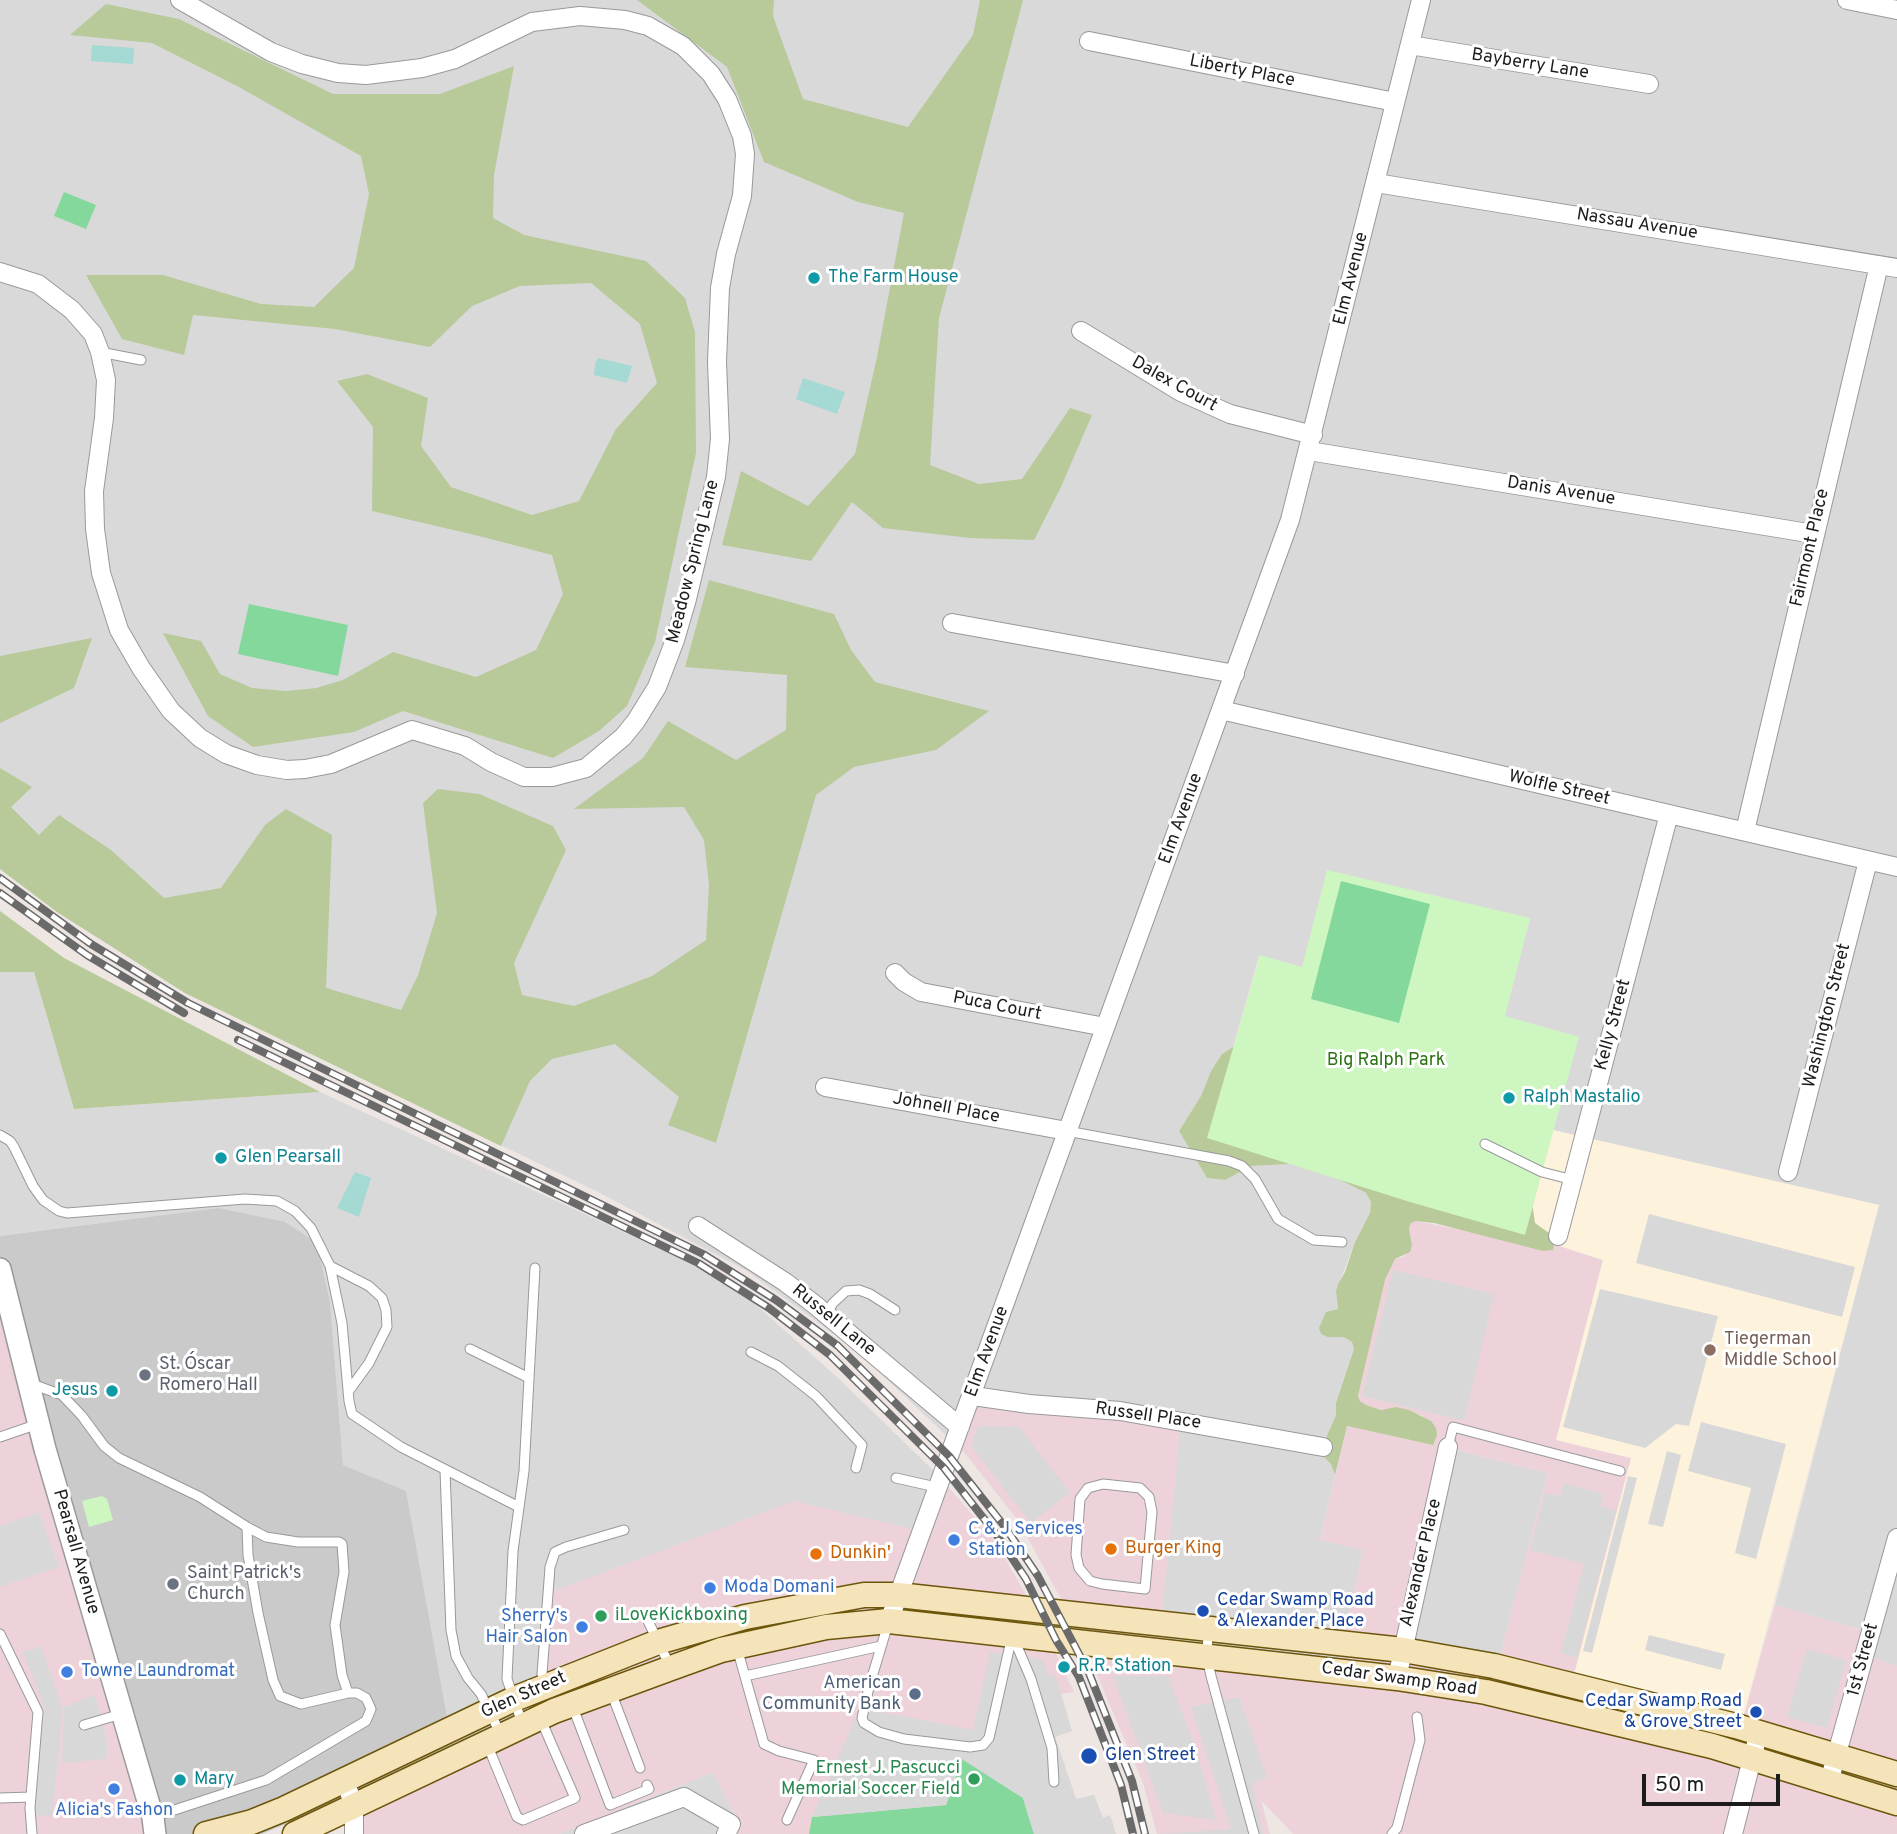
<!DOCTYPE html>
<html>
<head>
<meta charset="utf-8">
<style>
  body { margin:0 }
  #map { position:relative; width:1897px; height:1834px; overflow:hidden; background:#ede6e3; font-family:Overpass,sans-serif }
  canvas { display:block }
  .scale { position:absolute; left:1642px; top:1774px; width:138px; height:32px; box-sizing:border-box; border:4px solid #1c1c1c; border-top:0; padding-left:9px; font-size:21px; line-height:24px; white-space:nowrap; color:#1c1c1c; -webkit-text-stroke:5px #fff; paint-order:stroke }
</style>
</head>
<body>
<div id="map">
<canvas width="1897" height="1834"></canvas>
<div class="scale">50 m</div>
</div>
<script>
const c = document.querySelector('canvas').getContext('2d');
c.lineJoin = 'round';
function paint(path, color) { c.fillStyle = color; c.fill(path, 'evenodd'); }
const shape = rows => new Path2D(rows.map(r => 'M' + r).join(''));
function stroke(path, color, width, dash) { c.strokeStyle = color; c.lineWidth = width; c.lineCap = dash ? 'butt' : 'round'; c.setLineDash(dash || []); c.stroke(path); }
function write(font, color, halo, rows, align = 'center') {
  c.font = font + ' Overpass,sans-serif'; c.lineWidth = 6; c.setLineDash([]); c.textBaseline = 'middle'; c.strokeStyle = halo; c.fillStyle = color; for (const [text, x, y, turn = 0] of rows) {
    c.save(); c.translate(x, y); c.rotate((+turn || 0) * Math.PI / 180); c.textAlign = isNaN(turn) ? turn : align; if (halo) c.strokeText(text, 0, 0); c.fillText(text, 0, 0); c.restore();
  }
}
const residential = shape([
  [0,0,1897,0,1897,1666,1865,1655,1872,1633,1775,1605,1879,1205,1553,1130,1578,1037,1504,1017,1530,919,1301,967,1259,956,1233,1047,1222,1054,1211,1071,1201,1096,1179,1131,1207,1178,1225,1180,1251,1166,1290,1164,1336,1178,1366,1193,1371,1202,1370,1213,1355,1242,1336,1291,1338,1310,1334,1337,1339,1335,1344,1337,1352,1342,1354,1349,1336,1403,1336,1415,1325,1440,1325,1458,1331,1464,1335,1475,1320,1540,1363,1549,1340,1659,1160,1638,857,1351,747,1271,598,1192,185,993,57,912,0,869],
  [0,972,34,972,74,1109,320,1092,691,1263,754,1303,838,1378,936,1473,916,1530,547,1674,556,1698,452,1744,406,1492,343,1465,330,1302,317,1243,218,1208,0,1236],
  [1452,1449,1548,1473,1494,1679,1404,1661],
  [713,1772,739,1822,734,1834,559,1834]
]);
const commercial = shape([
  [1416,1221,1491,1236,1516,1244,1552,1250,1554,1244,1603,1260,1556,1440,1631,1458,1737,1740,1775,1605,1872,1633,1866,1655,1897,1666,1897,1834,1293,1834,1261,1800,1270,1834,1157,1834,1143,1783,1077,1628,1019,1522,957,1443,974,1403,1181,1421,1160,1638,1339,1659,1363,1550,1320,1540,1347,1426,1433,1445,1436,1428,1421,1415,1396,1407,1381,1410,1366,1405,1360,1401,1358,1396,1385,1280,1395,1259,1404,1257,1412,1245,1409,1229,1411,1223],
  [1452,1449,1548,1473,1494,1678,1404,1661],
  [0,1267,157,1834,0,1834],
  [936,1473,995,1541,1043,1625,1074,1692,1061,1694,1055,1737,1076,1799,1094,1795,1103,1818,1110,1815,1116,1834,1034,1834,1023,1798,812,1817,809,1834,734,1834,739,1822,713,1772,559,1834,359,1834,356,1794,452,1744,556,1698,547,1674,552,1592,794,1501,916,1530]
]);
const education = shape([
  [1553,1130,1879,1205,1737,1740,1568,1697,1631,1458,1556,1440,1603,1260,1525,1235]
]);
const religious = shape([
  [218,1208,285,1222,317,1243,330,1302,343,1465,406,1491,452,1744,356,1794,262,1834,157,1834,0,1267,0,1236]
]);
const forest = shape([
  [637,0,774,0,773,16,803,99,908,127,973,35,980,0,1023,0,939,318,930,465,979,484,1022,479,1070,408,1092,415,1061,487,1034,540,970,538,883,528,852,502,811,561,722,545,741,471,808,506,855,454,877,357,904,213,858,202,764,162,727,67],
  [106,4,179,19,333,94,440,94,514,66,494,175,493,218,524,235,646,261,685,298,695,332,696,453,655,642,627,706,599,731,553,758,403,711,354,732,253,747,208,716,163,633,201,641,220,674,252,688,286,691,316,688,343,680,393,652,476,677,536,650,563,594,552,555,479,536,372,511,373,427,337,381,367,374,428,398,421,446,451,487,532,515,579,501,616,429,657,383,640,324,591,283,520,286,472,306,430,347,335,329,193,315,184,355,122,339,86,275,163,275,261,304,314,307,354,268,369,194,361,156,237,86,152,43,70,35],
  [709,580,834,614,851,650,875,682,989,711,936,750,854,767,816,795,716,1143,668,1125,679,1097,615,1044,552,1059,530,1081,501,1146,185,993,57,912,0,869,0,768,32,787,11,807,39,835,59,815,111,850,164,898,221,888,265,825,286,809,332,835,326,988,401,1010,418,975,437,913,423,803,438,789,479,794,553,826,566,850,514,963,522,995,574,1006,652,976,706,940,709,885,704,840,684,807,574,809,643,758,668,721,736,760,786,730,787,675,685,667],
  [92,638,74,688,0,723,0,656],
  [0,911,64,958,320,1092,74,1109,34,972,0,972],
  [1233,1047,1531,1195,1535,1223,1552,1235,1554,1244,1553,1250,1543,1251,1434,1223,1416,1221,1411,1223,1409,1229,1412,1245,1410,1252,1395,1259,1385,1280,1358,1396,1360,1401,1366,1405,1381,1410,1396,1407,1409,1410,1431,1421,1436,1428,1437,1435,1433,1445,1347,1426,1335,1475,1331,1464,1325,1458,1322,1452,1325,1440,1336,1415,1336,1403,1354,1349,1352,1342,1344,1337,1328,1337,1321,1334,1319,1328,1326,1312,1338,1309,1336,1291,1338,1284,1345,1272,1355,1242,1370,1213,1371,1202,1366,1193,1336,1178,1290,1164,1251,1166,1225,1180,1207,1178,1179,1131,1201,1096,1211,1071,1222,1054]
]);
const park = shape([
  [1327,870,1530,918,1505,1016,1579,1037,1525,1235,1410,1202,1207,1138,1260,955,1302,967],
  [102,1496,107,1499,113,1520,89,1527,82,1501]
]);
const pitch = shape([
  [64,192,96,205,86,229,54,216],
  [249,604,348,625,338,676,238,654],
  [1341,881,1430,904,1399,1023,1311,999],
  [962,1759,1023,1798,1034,1834,809,1834,812,1817,946,1805]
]);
const parking = shape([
  [1649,1214,1855,1267,1842,1317,1636,1263],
  [1393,1270,1494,1294,1464,1421,1362,1396],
  [1600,1289,1718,1316,1689,1426,1676,1424,1645,1448,1563,1427],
  [1701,1422,1786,1444,1756,1559,1735,1553,1751,1488,1688,1471],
  [978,1426,1019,1427,1070,1492,1031,1523,971,1446],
  [1667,1451,1681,1455,1663,1527,1648,1524],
  [1628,1476,1637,1478,1592,1653,1583,1651],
  [1564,1483,1603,1494,1600,1506,1616,1511,1577,1658,1561,1653,1584,1564,1530,1550,1545,1493,1560,1496],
  [39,1512,59,1567,0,1587,0,1526],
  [1649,1635,1725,1654,1721,1670,1645,1650],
  [41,1646,63,1710,52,1816,33,1815,45,1708,23,1652],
  [1807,1649,1846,1660,1827,1728,1787,1717],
  [990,1652,1042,1660,1048,1673,1056,1677,1072,1731,1055,1737,1076,1799,1094,1795,1103,1818,1110,1815,1116,1834,1034,1834,1023,1798,962,1759,946,1805,812,1817,860,1708,973,1730],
  [1113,1676,1168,1676,1195,1747,1216,1820,1163,1813],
  [95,1695,107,1741,107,1759,62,1763,64,1707],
  [1239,1697,1267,1777,1252,1784,1263,1834,1160,1834,1231,1829,1191,1707]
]);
const water = shape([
  [92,45,134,48,133,64,91,61],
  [598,358,632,366,627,383,594,375,595,364],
  [803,378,845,392,837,414,796,399],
  [355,1172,371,1178,359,1217,337,1208]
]);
const service = shape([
  [100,352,141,360],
  [1067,1131,1229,1161,1242,1166,1255,1179,1278,1219,1314,1240,1342,1242],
  [0,1135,10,1141,14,1147,33,1186,43,1200,59,1211,67,1213,245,1199,277,1201,295,1211,311,1228,330,1266,342,1323,349,1401,352,1414,401,1447,519,1507],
  [1485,1144,1542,1172,1573,1180],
  [330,1266,369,1286,382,1298,386,1310,387,1327,369,1363,348,1392],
  [826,1314,833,1303,846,1291,859,1290,870,1294,895,1310],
  [470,1349,529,1378],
  [751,1352,778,1366,816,1396,862,1445,856,1468],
  [32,1384,62,1395,82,1416,104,1446,119,1458,200,1497,247,1527,266,1537,298,1542,339,1542,342,1544,344,1572,335,1625,342,1675,348,1693],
  [0,1437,38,1424],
  [1448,1447,1453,1427,1620,1471],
  [445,1470,451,1630,456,1656,468,1678,481,1694,501,1735],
  [896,1478,936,1487],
  [1103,1484,1140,1488,1149,1497,1152,1512,1145,1589,1102,1584,1090,1581,1079,1568,1076,1555,1080,1499,1088,1488,1103,1484],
  [646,1617,670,1666],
  [888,1624,869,1687,862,1718,864,1723,879,1732,904,1739,970,1747,983,1745,989,1738,1012,1636],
  [1208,1632,1207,1657,1211,1676,1254,1834],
  [0,1634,38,1712,30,1808,32,1834],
  [1014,1639,1031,1679,1052,1748,1054,1782],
  [737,1648,764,1744,779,1751,814,1760,787,1820],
  [745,1676,881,1646],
  [546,1686,542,1674,550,1567,555,1552,566,1547,624,1530],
  [611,1692,640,1768],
  [572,1705,610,1805,649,1789,647,1785],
  [522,1723,507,1679,513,1551,524,1471,535,1268],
  [84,1725,121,1714],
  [487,1744,517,1817,523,1820,575,1798,541,1720],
  [0,1798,31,1797],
  [153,1817,266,1780,366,1721,371,1709,366,1698,357,1693,348,1693,301,1704,280,1696,273,1680,258,1613,248,1555,247,1527],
  [1392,1834,1397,1828,1420,1740,1417,1717]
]);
const minor = shape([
  [1847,0,1897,10],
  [1089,41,1395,102],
  [1410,45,1649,84],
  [1376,183,1897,268],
  [0,272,38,284,72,310,93,334,100,352,106,380,104,418,94,491,95,529,101,573,119,630,141,668,171,711,200,738,226,754,257,765,287,770,305,769,331,764,412,730,465,746,491,762,524,777,552,777,586,768,623,737,636,721,657,687,675,640,687,599,716,477,720,439,717,362,720,288,726,254,742,196,745,154,742,136,727,99,711,74,683,46,648,26,625,20,580,16,532,22,455,59,422,68,366,75,338,73,302,64,271,52,180,0],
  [1081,331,1181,392,1230,414,1313,435],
  [1309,451,1814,534],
  [952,623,1235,674],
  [1221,710,1897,867],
  [1745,831,1879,265],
  [895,973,904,982,921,992,1105,1027],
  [825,1087,1067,1131],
  [1788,1172,1868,861],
  [698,1226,785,1282,814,1304,960,1427],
  [1558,1236,1669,814],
  [973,1396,1029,1404,1120,1411,1323,1447],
  [889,1621,1290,520,1421,0],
  [1397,1678,1448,1447],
  [345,1781,354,1806,354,1834],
  [1829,1782,1897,1538],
  [584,1834,684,1797,731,1824,726,1834],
  [1733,1834,1755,1747]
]);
const tertiary = shape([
  [0,1269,45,1449,153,1818,155,1834]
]);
const secondary = shape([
  [206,1834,252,1822,284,1809,514,1699,658,1642,745,1617,864,1595,898,1595,1403,1650,1494,1666,1736,1726,1897,1774],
  [295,1834,554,1711,671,1668,721,1650,826,1627,889,1621,1397,1678,1486,1692,1712,1746,1897,1803]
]);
const rail = shape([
  [0,878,91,944,188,1003,703,1254,776,1300,838,1346,949,1456,1005,1527,1038,1576,1089,1673,1132,1781,1145,1834],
  [0,893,87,955,184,1013],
  [238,1040,698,1263,769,1308,830,1355,944,1468,996,1534,1026,1579,1056,1640,1079,1677,1121,1785,1133,1834]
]);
const markers = [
  [814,278,7,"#0f9aa8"],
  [1509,1098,7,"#0f9aa8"],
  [221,1158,7,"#0f9aa8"],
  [1710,1350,7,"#8d6e63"],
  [145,1375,7,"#6b7280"],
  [112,1391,7,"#0f9aa8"],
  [954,1540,7,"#3f7fe0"],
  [1111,1549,7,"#e8710a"],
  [816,1554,7,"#e8710a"],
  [173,1584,7,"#6b7280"],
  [710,1588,7,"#3f7fe0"],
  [1203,1611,7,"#1a4fb4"],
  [601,1616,7,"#2e9e5b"],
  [582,1627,7,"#3f7fe0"],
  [1064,1667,7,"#0f9aa8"],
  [67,1672,7,"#3f7fe0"],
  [915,1694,7,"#5c6f8a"],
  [1756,1712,7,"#1a4fb4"],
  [1089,1756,9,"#1a4fb4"],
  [974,1779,7,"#2e9e5b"],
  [180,1780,7,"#0f9aa8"],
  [114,1789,7,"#3f7fe0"]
];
const streetNames = [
  ["Bayberry Lane",1530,65,9],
  ["Liberty Place",1242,72,11],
  ["Nassau Avenue",1637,225,9],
  ["Elm Avenue",1352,279,-76],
  ["Dalex Court",1174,385,29],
  ["Danis Avenue",1561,492,9],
  ["Fairmont Place",1811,548,-77],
  ["Meadow Spring Lane",694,562,-76],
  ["Wolfle Street",1559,789,13],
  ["Elm Avenue",1182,819,-70],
  ["Puca Court",997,1007,11],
  ["Washington Street",1828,1016,-76],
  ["Kelly Street",1614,1025,-75],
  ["Johnell Place",946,1109,10],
  ["Russell Lane",833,1321,39],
  ["Elm Avenue",988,1352,-70],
  ["Russell Place",1148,1417,8],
  ["Pearsall Avenue",75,1552,74],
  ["Alexander Place",1422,1563,-77],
  ["1st Street",1864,1660,-75],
  ["Cedar Swamp Road",1399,1680,8],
  ["Glen Street",524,1696,-24]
];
const cultureNames = [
  ["The Farm House",828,278],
  ["Ralph Mastalio",1523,1098],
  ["Glen Pearsall",235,1158],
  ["Jesus",98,1391,"right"],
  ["R.R. Station",1078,1667],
  ["Mary",194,1780]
];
const parkNames = [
  ["Big Ralph Park",1386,1061]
];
const educationNames = [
  ["Tiegerman",1724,1340],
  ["Middle School",1724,1361]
];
const worshipNames = [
  ["St. Óscar",159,1365],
  ["Romero Hall",159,1386],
  ["Saint Patrick's",187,1574],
  ["Church",187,1595]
];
const shopNames = [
  ["C & J Services",968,1530],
  ["Station",968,1551],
  ["Moda Domani",724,1588],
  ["Sherry's",568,1617,"right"],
  ["Hair Salon",568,1638,"right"],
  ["Towne Laundromat",81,1672],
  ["Alicia's Fashon",114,1811,"center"]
];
const foodNames = [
  ["Burger King",1125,1549],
  ["Dunkin'",830,1554]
];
const transitNames = [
  ["Cedar Swamp Road",1217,1601],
  ["& Alexander Place",1217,1622],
  ["Cedar Swamp Road",1742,1702,"right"],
  ["& Grove Street",1742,1723,"right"],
  ["Glen Street",1105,1756]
];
const leisureNames = [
  ["iLoveKickboxing",615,1616],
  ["Ernest J. Pascucci",960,1769,"right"],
  ["Memorial Soccer Field",960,1790,"right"]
];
const serviceNames = [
  ["American",901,1684],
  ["Community Bank",901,1705]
];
paint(residential, '#dad9da');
paint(commercial, '#edd2da');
paint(education, '#fdf2dc');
paint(religious, '#cacaca');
paint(forest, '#b8ca9a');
paint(park, '#cef6c1');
paint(pitch, '#85d89c');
paint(parking, '#d8d8d8');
paint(water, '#a5d9d3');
stroke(service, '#999', 11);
stroke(minor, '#999', 20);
stroke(tertiary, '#999', 24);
stroke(secondary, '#6c560b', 27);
stroke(service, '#fff', 9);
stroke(minor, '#fff', 18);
stroke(tertiary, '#fff', 21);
stroke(secondary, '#f5e4b9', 24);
stroke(rail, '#6a6a6a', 8);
stroke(rail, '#fff', 5, [16]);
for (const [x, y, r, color] of markers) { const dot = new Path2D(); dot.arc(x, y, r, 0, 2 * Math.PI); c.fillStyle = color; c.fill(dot); stroke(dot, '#fff', 2.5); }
write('18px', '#1c1c1c', '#fff', streetNames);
write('18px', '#0d838f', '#fff', cultureNames, 'left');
write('18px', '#2a7312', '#fff', parkNames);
write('18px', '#785e54', '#fff', educationNames, 'left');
write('18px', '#5b616d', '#fff', worshipNames, 'left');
write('18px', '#366cbe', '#fff', shopNames, 'left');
write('18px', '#c56008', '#fff', foodNames, 'left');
write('18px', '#164399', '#fff', transitNames, 'left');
write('18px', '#27864d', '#fff', leisureNames, 'left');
write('18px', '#4e5e75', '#fff', serviceNames, 'right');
</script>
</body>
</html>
